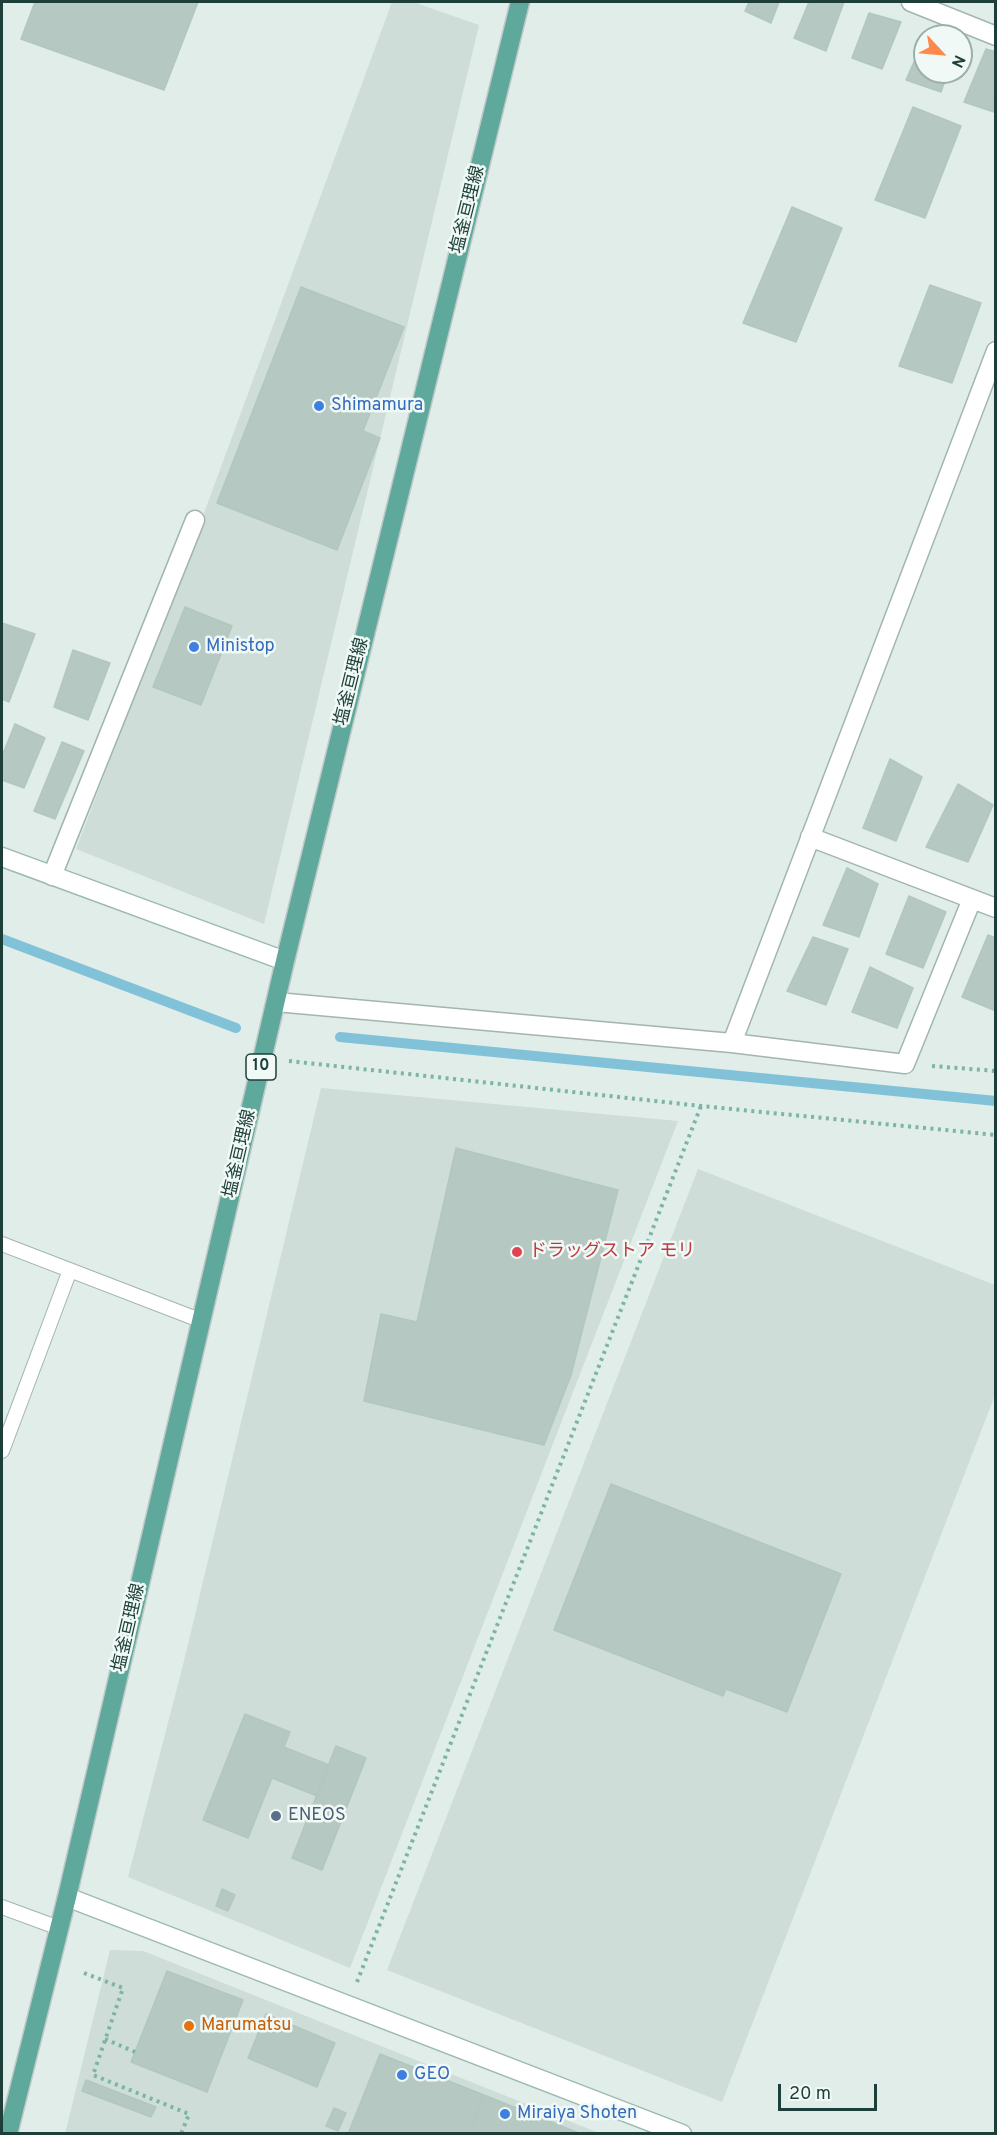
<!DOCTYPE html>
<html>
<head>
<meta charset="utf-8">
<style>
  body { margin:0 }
  #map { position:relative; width:997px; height:2135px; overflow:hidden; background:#e0ede8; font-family:Overpass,sans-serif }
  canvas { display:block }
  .frame { position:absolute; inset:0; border:3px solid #1e3f39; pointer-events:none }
  .north { position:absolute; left:913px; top:24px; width:60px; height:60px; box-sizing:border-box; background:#f0f9f5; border:2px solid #9cafaa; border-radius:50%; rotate:116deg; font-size:16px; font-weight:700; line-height:24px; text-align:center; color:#1e3f39 }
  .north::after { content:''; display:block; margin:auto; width:21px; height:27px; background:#ff894b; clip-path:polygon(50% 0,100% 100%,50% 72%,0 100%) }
  .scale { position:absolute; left:778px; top:2084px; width:99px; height:27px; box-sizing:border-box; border:3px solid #1e3f39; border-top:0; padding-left:8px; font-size:18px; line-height:21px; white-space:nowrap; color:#1e3f39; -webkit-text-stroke:4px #f0f9f5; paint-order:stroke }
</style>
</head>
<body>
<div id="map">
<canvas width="997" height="2135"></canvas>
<div class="frame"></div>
<div class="north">N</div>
<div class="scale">20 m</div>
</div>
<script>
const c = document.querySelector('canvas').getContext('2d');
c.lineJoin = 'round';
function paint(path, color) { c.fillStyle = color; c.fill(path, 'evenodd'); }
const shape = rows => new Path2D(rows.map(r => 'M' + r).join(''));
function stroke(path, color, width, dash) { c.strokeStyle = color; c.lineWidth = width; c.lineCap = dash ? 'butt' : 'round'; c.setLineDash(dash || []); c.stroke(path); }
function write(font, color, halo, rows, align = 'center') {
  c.font = font + ' Overpass,"Noto Sans JP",sans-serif'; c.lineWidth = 5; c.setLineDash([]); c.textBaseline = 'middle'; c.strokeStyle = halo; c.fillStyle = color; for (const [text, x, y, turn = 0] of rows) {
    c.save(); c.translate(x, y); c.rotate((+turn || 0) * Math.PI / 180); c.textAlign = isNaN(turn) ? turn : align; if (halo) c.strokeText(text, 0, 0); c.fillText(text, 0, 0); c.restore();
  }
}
const built = shape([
  [392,2,413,2,479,25,264,924,76,849,207,505],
  [321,1088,678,1121,350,1968,128,1877,183,1665],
  [698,1169,995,1285,995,1395,722,2102,387,1970],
  [110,1950,143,1951,599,2133,65,2134]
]);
const stream = shape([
  [2,939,236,1028],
  [340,1037,996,1101]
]);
const building = shape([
  [35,2,198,2,164,90,21,39,35,2],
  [749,2,779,2,771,23,745,11,749,2],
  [809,2,844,2,826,51,794,38,809,2],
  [869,13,901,22,882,69,852,58,869,13],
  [925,37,925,72,948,72,941,92,906,80,925,37],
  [986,49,996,52,994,112,964,102,986,49],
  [913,107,961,126,925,218,875,200,913,107],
  [792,207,842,228,796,342,743,323,792,207],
  [930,285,981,303,952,383,899,366,930,285],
  [301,287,404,327,363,431,380,438,337,550,217,503,301,287],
  [185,607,232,626,201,705,153,687,185,607],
  [2,623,35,634,9,702,2,699,2,623],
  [73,650,110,663,88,720,54,707,73,650],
  [15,724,45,738,24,788,2,780,2,756,15,724],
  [62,742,84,751,55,819,34,811,62,742],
  [890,759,922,777,896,841,863,828,890,759],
  [958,784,993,805,968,862,926,847,958,784],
  [847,868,878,884,859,937,823,925,847,868],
  [909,896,946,912,923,968,886,954,909,896],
  [988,935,996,938,996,1011,962,997,988,935],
  [813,937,848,949,826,1005,787,991,813,937],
  [870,967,913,988,897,1028,852,1012,870,967],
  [456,1148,618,1190,571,1375,544,1445,364,1401,381,1314,417,1322,456,1148],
  [611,1484,841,1574,787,1712,726,1689,723,1696,554,1630,611,1484],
  [245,1714,290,1732,284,1747,329,1765,317,1796,272,1778,248,1838,203,1820,245,1714],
  [336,1746,366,1758,322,1870,292,1858,336,1746],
  [222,1889,235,1895,228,1911,216,1906,222,1889],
  [167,1971,243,2000,207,2092,131,2062,167,1971],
  [266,2014,335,2043,317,2087,248,2058,266,2014],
  [380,2054,484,2095,469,2134,348,2134,380,2054],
  [86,2080,156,2107,151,2117,82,2091,86,2080],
  [484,2095,581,2134,469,2134,484,2095],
  [334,2108,346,2113,338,2131,326,2126,334,2108]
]);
const path = shape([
  [289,1061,701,1106,996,1135],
  [932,1066,996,1071],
  [84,1973,123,1988,93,2075,189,2114,181,2134],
  [357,1982,701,1106],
  [105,2039,135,2052]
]);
const lane = shape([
  [2,1244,202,1321],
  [2,1451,70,1270],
  [2,1907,59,1928]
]);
const street = shape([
  [911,2,996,36],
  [810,837,996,908],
  [52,876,195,520],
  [276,1002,732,1043,905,1064,972,899],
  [732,1043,996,351]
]);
const secondary = shape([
  [2,857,285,961],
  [67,1897,682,2134]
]);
const primary = shape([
  [8,2134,67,1897,285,961,520,2]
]);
const markers = [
  [319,406,6,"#3f7fe0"],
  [194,647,6,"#3f7fe0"],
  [517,1252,6,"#e0444e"],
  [276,1816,6,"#5c6f8a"],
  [189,2026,6,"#e8710a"],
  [402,2075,6,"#3f7fe0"],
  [505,2114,6,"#3f7fe0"]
];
const shields = [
  [261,1067,30]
];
const shieldNames = [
  ["10",261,1067]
];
const streetNames = [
  ["塩釜亘理線",469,210,-76],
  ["塩釜亘理線",353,682,-76],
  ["塩釜亘理線",241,1154,-77],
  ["塩釜亘理線",130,1628,-77]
];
const shopNames = [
  ["Shimamura",331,406],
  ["Ministop",206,647],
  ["GEO",414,2075],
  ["Miraiya Shoten",517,2114]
];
const healthNames = [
  ["ドラッグストア モリ",529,1252]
];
const serviceNames = [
  ["ENEOS",288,1816]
];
const foodNames = [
  ["Marumatsu",201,2026]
];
paint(built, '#ceddd7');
stroke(stream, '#81c2d9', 10);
paint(building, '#b5c8c1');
stroke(building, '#b1c7c0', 1.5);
stroke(lane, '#a2b5b0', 16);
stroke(street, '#a2b5b0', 21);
stroke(secondary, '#9dbab2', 21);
stroke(primary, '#c0c9c8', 21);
stroke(path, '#7cb4a8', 4, [3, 4.5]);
stroke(lane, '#fff', 14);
stroke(street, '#fff', 18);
stroke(secondary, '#fff', 18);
stroke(primary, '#5fa89c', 18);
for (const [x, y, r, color] of markers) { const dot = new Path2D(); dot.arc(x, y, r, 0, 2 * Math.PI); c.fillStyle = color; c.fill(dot); stroke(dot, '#f0f9f5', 2); }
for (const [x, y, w] of shields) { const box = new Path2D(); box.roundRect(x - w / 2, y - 13, w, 26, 4.5); c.fillStyle = '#f0f9f5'; c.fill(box); stroke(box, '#1e3f39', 1.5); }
write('bold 16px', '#1e3f39', null, shieldNames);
write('18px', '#1e3f39', '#f0f9f5', streetNames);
write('18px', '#366cbe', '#f0f9f5', shopNames, 'left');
write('18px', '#be3a42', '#f0f9f5', healthNames, 'left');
write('18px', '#4e5e75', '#f0f9f5', serviceNames, 'left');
write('18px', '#c56008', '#f0f9f5', foodNames, 'left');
</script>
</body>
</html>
